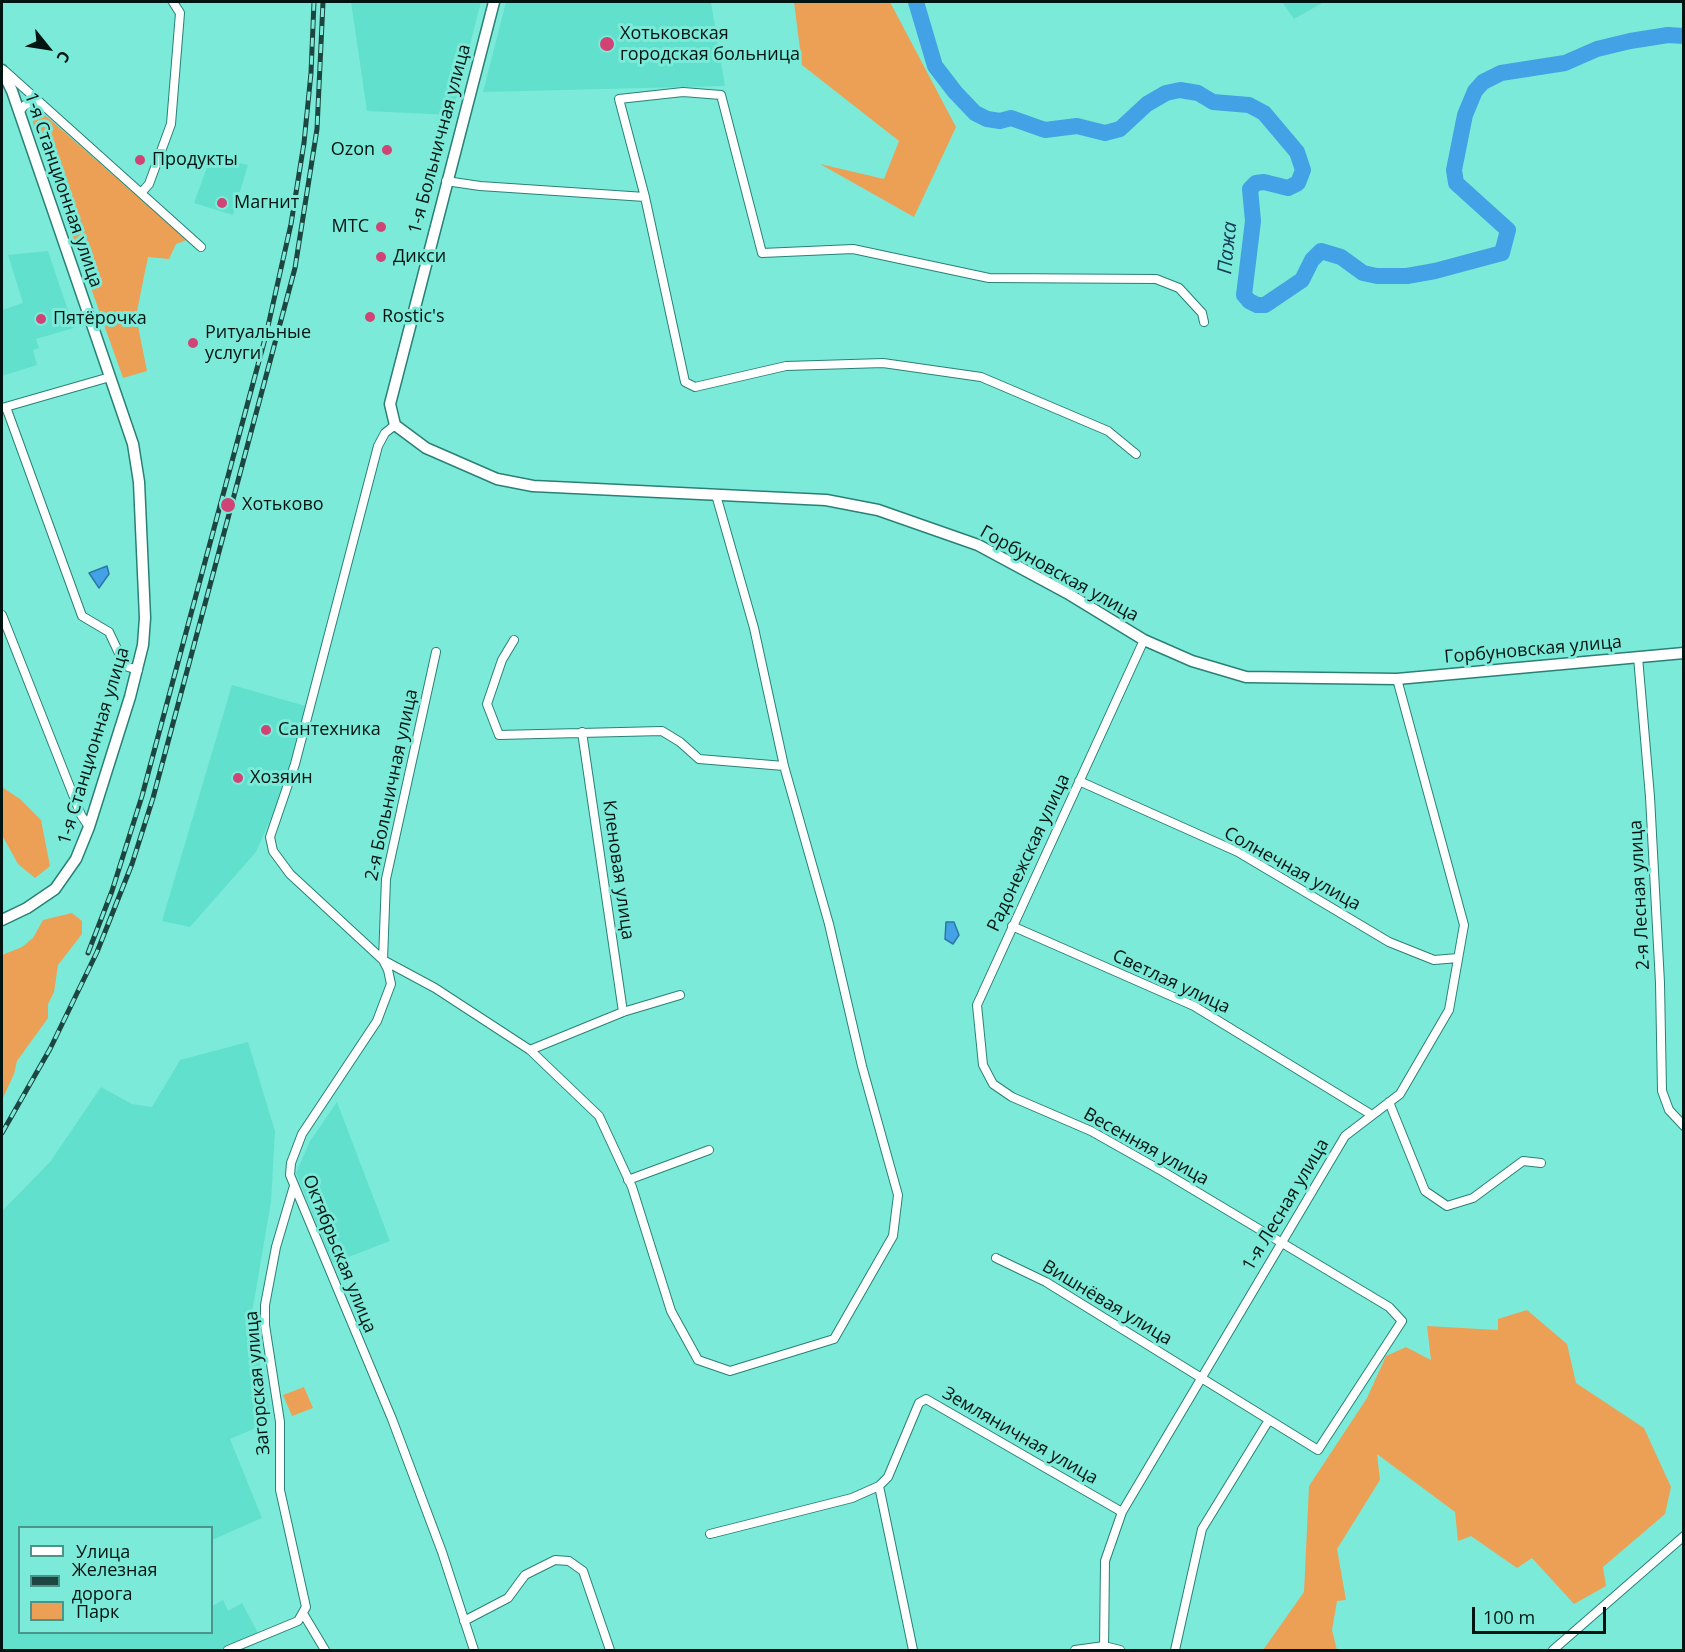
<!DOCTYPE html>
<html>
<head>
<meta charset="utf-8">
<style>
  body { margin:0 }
  #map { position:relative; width:1685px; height:1652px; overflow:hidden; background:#7cead9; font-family:"Open Sans",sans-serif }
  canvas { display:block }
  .frame { position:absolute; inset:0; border:3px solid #001411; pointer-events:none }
  .legend { position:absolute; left:18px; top:1526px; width:195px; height:108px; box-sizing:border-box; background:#7cead9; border:2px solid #4a9489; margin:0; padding:8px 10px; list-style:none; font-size:18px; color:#001411 }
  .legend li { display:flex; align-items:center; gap:12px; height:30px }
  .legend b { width:30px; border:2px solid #4a9489 }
  .north { position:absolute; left:18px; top:18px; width:60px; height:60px; -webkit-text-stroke:4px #7cead9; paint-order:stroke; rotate:120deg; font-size:16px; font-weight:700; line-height:24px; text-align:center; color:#001411 }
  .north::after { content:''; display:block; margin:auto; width:21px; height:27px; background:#001411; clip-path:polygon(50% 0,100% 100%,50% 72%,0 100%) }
  .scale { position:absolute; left:1472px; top:1607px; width:134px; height:27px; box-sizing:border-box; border:3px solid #001411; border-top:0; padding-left:8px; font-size:18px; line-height:21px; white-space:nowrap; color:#001411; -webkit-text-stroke:4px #7cead9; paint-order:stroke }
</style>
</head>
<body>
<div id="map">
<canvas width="1685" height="1652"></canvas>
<div class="frame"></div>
<ul class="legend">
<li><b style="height:8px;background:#fff"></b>Улица</li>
<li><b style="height:8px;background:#1d4640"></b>Железная дорога</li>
<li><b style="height:16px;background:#eba056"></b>Парк</li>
</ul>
<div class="north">С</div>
<div class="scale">100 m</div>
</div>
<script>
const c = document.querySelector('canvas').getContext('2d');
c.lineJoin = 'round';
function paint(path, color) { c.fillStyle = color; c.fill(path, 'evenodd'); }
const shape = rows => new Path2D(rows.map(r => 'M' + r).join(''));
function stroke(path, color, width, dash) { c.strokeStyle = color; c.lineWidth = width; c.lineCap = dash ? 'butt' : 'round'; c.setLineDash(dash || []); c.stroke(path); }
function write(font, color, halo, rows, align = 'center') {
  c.font = font + ' "Open Sans",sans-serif'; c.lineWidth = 6; c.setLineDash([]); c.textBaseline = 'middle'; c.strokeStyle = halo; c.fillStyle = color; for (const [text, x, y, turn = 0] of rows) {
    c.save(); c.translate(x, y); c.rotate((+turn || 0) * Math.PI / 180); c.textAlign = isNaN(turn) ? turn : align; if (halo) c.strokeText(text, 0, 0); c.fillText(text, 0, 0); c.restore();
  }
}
const built = shape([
  [351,2,481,2,452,115,367,111],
  [506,2,711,2,725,86,483,92],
  [1282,2,1324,2,1294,19],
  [211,156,248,165,233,215,194,203],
  [48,251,74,328,36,339,39,348,33,350,37,365,2,376,2,310,23,303,8,255],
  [232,685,309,707,295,764,256,852,190,927,162,921],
  [248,1042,275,1131,271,1202,252,1313,253,1330,270,1413,263,1425,230,1439,262,1518,212,1540,212,1528,20,1528,20,1632,212,1632,212,1606,223,1600,228,1611,242,1603,258,1633,219,1650,2,1650,2,1211,50,1162,101,1087,132,1104,152,1107,180,1060],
  [337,1102,390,1241,333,1263,296,1173,310,1141]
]);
const green = shape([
  [794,2,890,2,956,127,914,217,820,164,884,179,899,141,802,65],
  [35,112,41,112,53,122,187,240,176,244,169,259,148,257,136,316,147,371,123,378,34,128,32,117],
  [2,787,20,799,41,820,50,866,35,878,18,864,2,835],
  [72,913,82,921,82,934,58,965,54,992,48,1004,48,1018,17,1061,14,1074,2,1100,2,955,22,947,33,938,43,920],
  [1527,1310,1567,1344,1576,1383,1644,1428,1671,1487,1665,1514,1603,1567,1606,1586,1574,1604,1532,1558,1517,1568,1471,1536,1458,1541,1455,1512,1377,1454,1380,1480,1337,1549,1346,1600,1337,1601,1332,1630,1337,1650,1263,1650,1304,1592,1309,1486,1367,1398,1386,1356,1406,1347,1431,1360,1427,1326,1498,1330,1498,1319],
  [304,1387,313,1408,292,1416,283,1395]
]);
const water = shape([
  [107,566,109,574,99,588,89,573,107,566],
  [946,922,954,922,959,935,953,944,945,939,946,922]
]);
const river = shape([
  [916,2,935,66,955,92,975,113,987,119,1000,121,1011,118,1045,130,1077,126,1105,133,1120,129,1147,104,1166,93,1180,90,1198,93,1213,102,1249,105,1264,113,1297,152,1303,170,1298,183,1288,188,1264,182,1256,183,1250,189,1253,221,1244,295,1249,301,1257,305,1265,305,1302,280,1312,260,1321,251,1341,257,1363,273,1377,276,1407,276,1435,271,1502,253,1508,230,1456,183,1454,170,1465,115,1475,91,1483,82,1501,73,1565,63,1597,49,1630,41,1668,35,1684,36]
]);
const street = shape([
  [5,71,201,247],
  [19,112,25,105,34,102,42,105],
  [446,181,480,186,645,197,685,382,695,387,786,366,883,363,981,377,1108,431,1136,454],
  [141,193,149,184,171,124,180,13,173,2],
  [645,197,619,99,683,92,721,95,762,253,853,249,989,278,1156,279,1179,288,1202,313,1204,322],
  [6,407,82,616,109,632,125,666,138,670],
  [2,408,110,377],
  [395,425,385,433,378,446,295,764,270,837,273,851,290,874,383,960,388,970,391,984,377,1021,302,1134,291,1163,290,1175,392,1419,442,1552,474,1650],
  [2,615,81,815,89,827],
  [514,640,502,660,487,704,499,735,662,731,680,742,699,759,784,766],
  [436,652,386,879,383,960,435,988,530,1050,599,1116,632,1187,671,1311,698,1360,730,1371,834,1339,893,1236,898,1195,862,1066,829,924,784,766,754,628,716,495],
  [1638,657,1650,797,1660,983,1662,1091,1669,1110,1684,1126],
  [582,732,623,1012],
  [1079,781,1238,852,1389,942,1434,960,1458,958],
  [1012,926,1194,1006,1372,1115],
  [530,1050,623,1012,680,995],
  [1389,1102,1425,1191,1447,1206,1473,1198,1523,1161,1541,1163],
  [628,1180,709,1150],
  [996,1258,1046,1282,1318,1450,1402,1321,1389,1307,1162,1171,1091,1131,1012,1097,993,1084,983,1065,977,1005,1144,640],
  [879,1486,913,1650],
  [710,1534,852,1498,879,1486,888,1477,919,1403,926,1399,1122,1512],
  [304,1615,325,1650],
  [464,1621,508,1598,525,1575,555,1560,569,1561,583,1571,610,1650],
  [228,1650,298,1621,306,1607,280,1490,280,1422,265,1325,265,1305,276,1247,294,1186],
  [1075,1650,1104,1646,1120,1650],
  [1104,1650,1105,1561,1122,1512,1345,1136,1400,1094,1449,1010,1464,925,1397,679],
  [1175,1650,1202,1529,1269,1420],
  [1553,1650,1684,1536]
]);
const secondary = shape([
  [494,2,390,404,395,425,426,448,497,479,533,486,826,500,878,510,978,545,1067,593,1144,640,1192,661,1246,677,1397,679,1684,653],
  [2,70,12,91,133,444,139,482,145,618,143,645,130,697,89,827,76,859,55,889,27,908,2,920]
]);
const rail = shape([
  [88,953,112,891,142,796,266,335,291,224,304,143,311,73,314,2],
  [2,1133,50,1049,97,952,132,864,153,798,295,268,317,129,323,2]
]);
const markers = [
  [607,44,8,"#d04475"],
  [387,150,6,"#d04475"],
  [140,160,6,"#d04475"],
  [222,203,6,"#d04475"],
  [381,227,6,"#d04475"],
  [381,257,6,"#d04475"],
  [370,317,6,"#d04475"],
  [41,319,6,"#d04475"],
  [193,343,6,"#d04475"],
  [228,505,8,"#d04475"],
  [266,730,6,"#d04475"],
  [238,778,6,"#d04475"]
];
const poiNames = [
  ["Хотьковская",620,34],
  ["городская больница",620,55],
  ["Ozon",375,150,"right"],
  ["Продукты",152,160],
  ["Магнит",234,203],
  ["МТС",369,227,"right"],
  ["Дикси",393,257],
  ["Rostic's",382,317],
  ["Пятёрочка",53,319],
  ["Ритуальные",205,333],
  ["услуги",205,354],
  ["Хотьково",242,505],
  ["Сантехника",278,730],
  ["Хозяин",250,778]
];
const streetNames = [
  ["1-я Больничная улица",440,139,-75],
  ["1-я Станционная улица",63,190,71],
  ["Горбуновская улица",1059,574,29],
  ["Горбуновская улица",1533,650,-5],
  ["1-я Станционная улица",94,746,-73],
  ["2-я Больничная улица",392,785,-78],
  ["Радонежская улица",1029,853,-65],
  ["Солнечная улица",1292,869,29],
  ["Кленовая улица",618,870,82],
  ["2-я Лесная улица",1640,895,-93],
  ["Светлая улица",1171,982,25],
  ["Весенняя улица",1146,1147,29],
  ["1-я Лесная улица",1286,1205,-59],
  ["Октябрьская улица",339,1254,68],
  ["Вишнёвая улица",1107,1303,31],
  ["Загорская улица",258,1383,-95],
  ["Земляничная улица",1020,1436,30]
];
const waterNames = [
  ["Пажа",1228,248,-84]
];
paint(built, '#62e0ce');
paint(green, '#eba056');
paint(water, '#42a2e5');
stroke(water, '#2e77a5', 1.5);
stroke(river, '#42a2e5', 16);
stroke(street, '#298176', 10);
stroke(secondary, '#298176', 13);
stroke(street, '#fff', 8);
stroke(secondary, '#fff', 10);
stroke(rail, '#1d4640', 5);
stroke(rail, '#7cead9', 3, [9]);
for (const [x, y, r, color] of markers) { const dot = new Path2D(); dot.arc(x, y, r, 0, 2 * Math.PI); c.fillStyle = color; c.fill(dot); stroke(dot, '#7cead9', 2); }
write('18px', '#001411', '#7cead9', poiNames, 'left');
write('18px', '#001411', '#7cead9', streetNames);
write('italic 20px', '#133a56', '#7cead9', waterNames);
</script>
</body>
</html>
